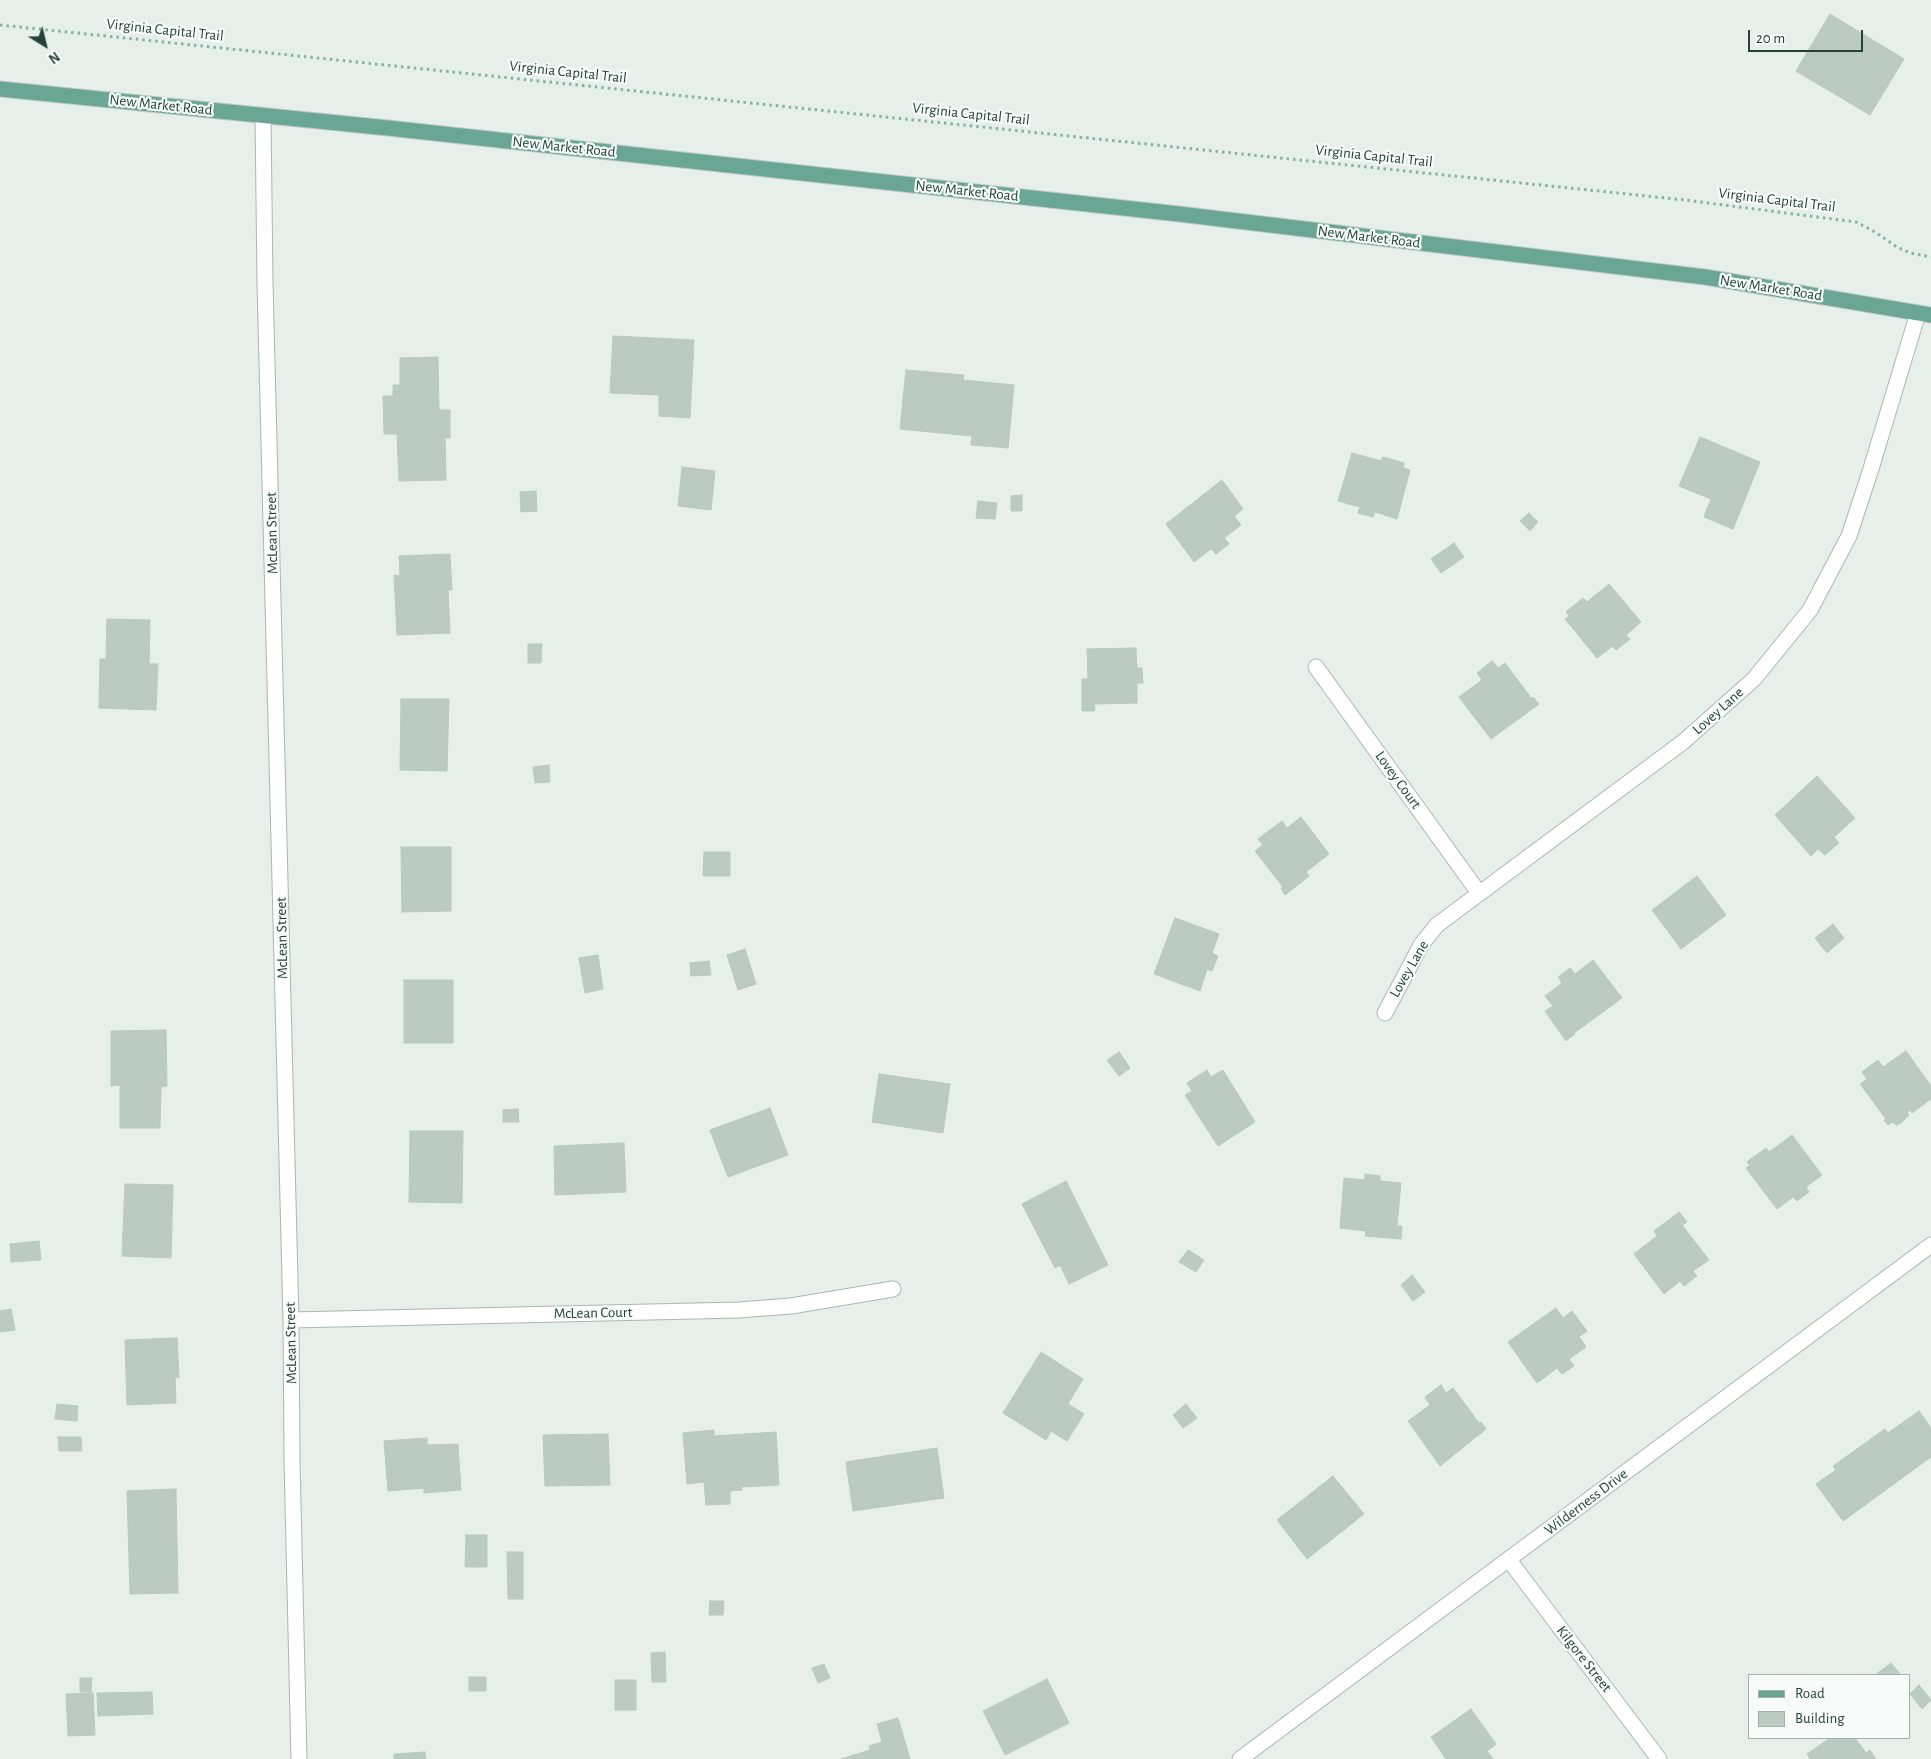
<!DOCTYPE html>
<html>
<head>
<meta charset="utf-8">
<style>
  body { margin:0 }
  #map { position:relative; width:1931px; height:1759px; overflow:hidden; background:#e6efea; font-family:"Alegreya Sans",sans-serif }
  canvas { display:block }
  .legend { position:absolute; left:1748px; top:1674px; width:162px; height:65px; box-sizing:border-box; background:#f7fbf9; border:1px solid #a2b1ac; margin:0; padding:6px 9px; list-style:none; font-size:15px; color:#234239 }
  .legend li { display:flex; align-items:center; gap:10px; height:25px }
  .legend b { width:25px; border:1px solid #a2b1ac }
  .north { position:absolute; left:20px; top:20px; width:50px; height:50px; -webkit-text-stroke:4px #f7fbf9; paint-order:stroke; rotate:144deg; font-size:14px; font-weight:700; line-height:20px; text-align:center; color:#234239 }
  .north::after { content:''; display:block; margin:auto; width:18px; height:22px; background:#234239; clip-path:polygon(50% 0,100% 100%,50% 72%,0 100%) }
  .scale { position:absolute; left:1748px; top:30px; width:115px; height:22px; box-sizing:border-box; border:2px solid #234239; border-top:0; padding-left:6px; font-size:15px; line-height:18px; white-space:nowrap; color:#234239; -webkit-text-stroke:4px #f7fbf9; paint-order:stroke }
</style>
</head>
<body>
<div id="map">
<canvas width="1931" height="1759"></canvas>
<ul class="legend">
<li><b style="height:6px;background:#69a693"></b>Road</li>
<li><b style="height:14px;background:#bbcac3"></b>Building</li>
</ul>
<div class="north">N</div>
<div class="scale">20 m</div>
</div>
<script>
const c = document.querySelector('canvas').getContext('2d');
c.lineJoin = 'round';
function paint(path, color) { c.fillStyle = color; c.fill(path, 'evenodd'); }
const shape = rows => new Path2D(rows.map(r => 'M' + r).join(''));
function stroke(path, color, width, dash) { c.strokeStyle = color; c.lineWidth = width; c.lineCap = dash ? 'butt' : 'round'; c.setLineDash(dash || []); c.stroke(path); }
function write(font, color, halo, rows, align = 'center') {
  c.font = font + ' "Alegreya Sans",sans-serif'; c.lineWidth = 4.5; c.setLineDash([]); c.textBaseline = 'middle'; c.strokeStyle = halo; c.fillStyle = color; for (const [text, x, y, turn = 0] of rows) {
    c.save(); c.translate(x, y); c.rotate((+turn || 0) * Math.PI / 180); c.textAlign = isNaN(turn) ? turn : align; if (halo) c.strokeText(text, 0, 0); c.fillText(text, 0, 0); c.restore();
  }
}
const building = shape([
  [1830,14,1904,59,1870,115,1796,71,1830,14],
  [613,336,694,340,690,418,659,416,659,395,610,393,613,336],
  [438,357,439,410,450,410,450,438,445,438,446,480,399,481,397,434,384,434,383,396,393,396,393,385,400,385,400,358,438,357],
  [906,370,964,375,963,380,1014,385,1008,448,971,445,972,436,900,429,906,370],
  [1700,437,1760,462,1733,529,1704,517,1711,499,1679,486,1700,437],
  [1352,453,1381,461,1383,457,1404,463,1403,468,1410,470,1397,519,1375,512,1373,517,1358,513,1360,507,1338,501,1352,453],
  [682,467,715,471,711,510,678,506,682,467],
  [1222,480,1243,509,1234,516,1241,525,1224,538,1229,544,1216,554,1211,549,1194,562,1166,524,1222,480],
  [536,491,537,511,521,512,520,492,536,491],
  [1022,495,1022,511,1011,511,1011,496,1022,495],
  [978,501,997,503,995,519,976,518,978,501],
  [1529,513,1538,522,1530,531,1520,521,1529,513],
  [1454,543,1464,557,1441,573,1431,559,1454,543],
  [450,554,452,590,448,590,450,633,397,635,394,575,400,576,399,556,450,554],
  [1609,584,1641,622,1626,635,1630,639,1616,650,1613,646,1597,658,1565,619,1569,616,1566,612,1583,598,1587,602,1609,584],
  [107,619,150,620,149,664,158,664,156,710,99,708,100,659,106,659,107,619],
  [528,644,542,644,541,663,528,663,528,644],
  [1136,648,1137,668,1142,668,1143,683,1137,683,1137,703,1094,704,1095,711,1082,711,1082,679,1088,679,1087,649,1136,648],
  [1492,661,1498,668,1505,663,1531,698,1533,697,1539,704,1491,739,1459,697,1482,680,1477,673,1492,661],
  [401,699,449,699,447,771,400,770,401,699],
  [549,765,550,782,535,783,533,767,549,765],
  [1817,776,1855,818,1834,837,1839,843,1825,855,1818,849,1811,856,1775,815,1817,776],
  [1301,817,1329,854,1306,872,1309,876,1285,895,1281,888,1283,887,1255,851,1263,845,1258,839,1282,821,1287,828,1301,817],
  [401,847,451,847,451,911,402,912,401,847],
  [704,852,730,852,730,876,703,876,704,852],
  [1697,876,1726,915,1681,949,1652,910,1697,876],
  [1175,918,1219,934,1212,953,1218,956,1212,971,1207,969,1200,991,1154,974,1175,918],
  [1833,924,1844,938,1827,953,1815,938,1833,924],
  [745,949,756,984,738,990,727,955,745,949],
  [598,955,603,989,585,993,579,958,598,955],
  [1593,960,1622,998,1574,1033,1575,1034,1566,1041,1545,1011,1553,1006,1545,996,1562,983,1558,977,1570,968,1575,974,1593,960],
  [709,961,711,975,691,976,690,963,709,961],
  [404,980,453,980,453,1043,404,1043,404,980],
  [166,1030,167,1086,161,1087,160,1128,120,1128,120,1085,111,1086,111,1031,166,1030],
  [1906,1051,1931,1086,1931,1099,1912,1113,1910,1110,1907,1112,1909,1115,1901,1123,1896,1125,1893,1122,1888,1125,1884,1120,1886,1119,1860,1084,1867,1079,1862,1072,1878,1060,1883,1067,1906,1051],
  [1119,1052,1130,1068,1119,1076,1107,1060,1119,1052],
  [1207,1070,1211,1077,1223,1070,1255,1122,1218,1146,1185,1095,1192,1091,1187,1083,1207,1070],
  [879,1074,950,1084,943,1133,872,1122,879,1074],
  [770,1108,788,1155,728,1177,710,1130,770,1108],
  [518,1109,519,1122,503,1122,503,1110,518,1109],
  [410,1131,463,1131,462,1203,409,1202,410,1131],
  [1792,1135,1822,1175,1806,1187,1809,1192,1797,1201,1793,1197,1777,1209,1746,1168,1750,1165,1747,1162,1766,1148,1769,1152,1792,1135],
  [624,1143,626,1192,555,1195,554,1146,624,1143],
  [1365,1174,1380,1176,1380,1181,1401,1183,1397,1226,1402,1226,1401,1239,1365,1236,1366,1231,1340,1228,1344,1178,1365,1180,1365,1174],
  [1066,1181,1108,1265,1069,1284,1060,1265,1055,1268,1022,1204,1066,1181],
  [125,1184,173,1185,171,1258,122,1256,125,1184],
  [1679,1212,1687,1222,1682,1225,1709,1260,1693,1271,1697,1276,1684,1286,1680,1281,1664,1294,1634,1254,1657,1236,1654,1231,1679,1212],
  [39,1241,41,1260,11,1262,10,1244,39,1241],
  [1188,1250,1204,1260,1196,1272,1179,1262,1188,1250],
  [1412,1275,1425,1292,1413,1301,1401,1285,1412,1275],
  [1556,1308,1563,1318,1572,1311,1587,1331,1579,1337,1586,1347,1569,1359,1574,1366,1562,1374,1557,1368,1537,1383,1508,1342,1556,1308],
  [11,1309,15,1330,0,1332,0,1311,11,1309],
  [177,1338,179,1378,175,1377,176,1403,127,1405,125,1340,177,1338],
  [1041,1352,1083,1379,1068,1404,1084,1414,1067,1441,1051,1431,1046,1440,1003,1413,1041,1352],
  [1441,1385,1446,1393,1453,1388,1479,1423,1481,1422,1486,1429,1440,1466,1408,1421,1430,1405,1425,1397,1441,1385],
  [57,1404,78,1406,77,1421,55,1419,57,1404],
  [1186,1404,1197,1418,1183,1428,1173,1415,1186,1404],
  [1919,1411,1931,1428,1931,1457,1843,1521,1816,1484,1836,1470,1833,1466,1885,1429,1888,1433,1919,1411],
  [714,1430,714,1436,776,1432,779,1485,741,1487,742,1490,730,1491,730,1504,706,1505,704,1482,687,1484,683,1433,714,1430],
  [608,1434,610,1485,545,1486,543,1435,608,1434],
  [58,1437,81,1437,82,1451,59,1451,58,1437],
  [427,1438,427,1445,458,1444,461,1490,424,1493,424,1488,388,1491,384,1441,427,1438],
  [937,1448,944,1498,853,1511,846,1462,937,1448],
  [1333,1476,1364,1514,1307,1559,1277,1520,1333,1476],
  [176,1489,178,1593,130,1594,127,1491,176,1489],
  [466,1535,487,1535,487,1567,465,1567,466,1535],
  [507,1552,523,1552,523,1599,508,1599,507,1552],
  [710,1601,724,1601,723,1615,709,1615,710,1601],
  [665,1652,666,1682,652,1682,651,1653,665,1652],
  [1891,1663,1901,1675,1875,1675,1891,1663],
  [824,1664,830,1678,818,1683,812,1668,824,1664],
  [469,1677,486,1677,486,1691,469,1691,469,1677],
  [80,1678,92,1678,91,1692,80,1692,80,1678],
  [1047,1679,1069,1723,1005,1755,983,1711,1047,1679],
  [615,1680,636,1680,636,1710,615,1710,615,1680],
  [1919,1685,1931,1700,1922,1709,1910,1694,1919,1685],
  [152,1692,153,1714,98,1716,97,1693,152,1692],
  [93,1693,95,1735,68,1736,66,1694,93,1693],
  [1471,1709,1496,1744,1487,1751,1493,1759,1446,1759,1431,1737,1471,1709],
  [898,1718,910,1759,841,1759,870,1750,869,1746,882,1742,877,1724,898,1718],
  [1830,1738,1855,1738,1866,1753,1870,1750,1876,1759,1810,1759,1807,1754,1830,1738],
  [425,1752,426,1759,394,1759,394,1754,425,1752]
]);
const path = shape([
  [0,25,1685,200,1856,222,1875,232,1897,247,1910,253,1931,257]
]);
const minor = shape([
  [263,116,265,283,291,1320,292,1460,299,1759],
  [1316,667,1479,893],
  [1385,1013,1421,945,1437,925,1683,742,1754,679,1810,610,1849,536,1870,472,1918,313],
  [291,1320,739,1310,791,1306,893,1289],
  [1509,1560,1659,1759],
  [1240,1759,1931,1245]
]);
const major = shape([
  [0,89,388,128,1179,214,1705,277,1931,315]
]);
const streetNames = [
  ["Virginia Capital Trail",165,30,6],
  ["Virginia Capital Trail",568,72,6],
  ["New Market Road",161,105,6],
  ["Virginia Capital Trail",971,114,6],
  ["New Market Road",564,147,6],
  ["Virginia Capital Trail",1374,156,6],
  ["New Market Road",967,191,6],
  ["Virginia Capital Trail",1777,200,7],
  ["New Market Road",1369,237,7],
  ["New Market Road",1771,288,9],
  ["McLean Street",272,533,-91],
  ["Lovey Lane",1718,711,-42],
  ["Lovey Court",1398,780,54],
  ["McLean Street",282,938,-91],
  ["Lovey Lane",1409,969,-60],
  ["McLean Court",593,1313,-1],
  ["McLean Street",291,1343,-91],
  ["Wilderness Drive",1586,1502,-37],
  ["Kilgore Street",1584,1659,52]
];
paint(building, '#bbcac3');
stroke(building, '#b8c9c1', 1);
stroke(minor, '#a8b8b1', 17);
stroke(major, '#c1cac8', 17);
stroke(path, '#85b4a3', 3, [2.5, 4]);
stroke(minor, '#fff', 15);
stroke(major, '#69a693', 15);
write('15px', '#234239', '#f7fbf9', streetNames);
</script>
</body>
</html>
